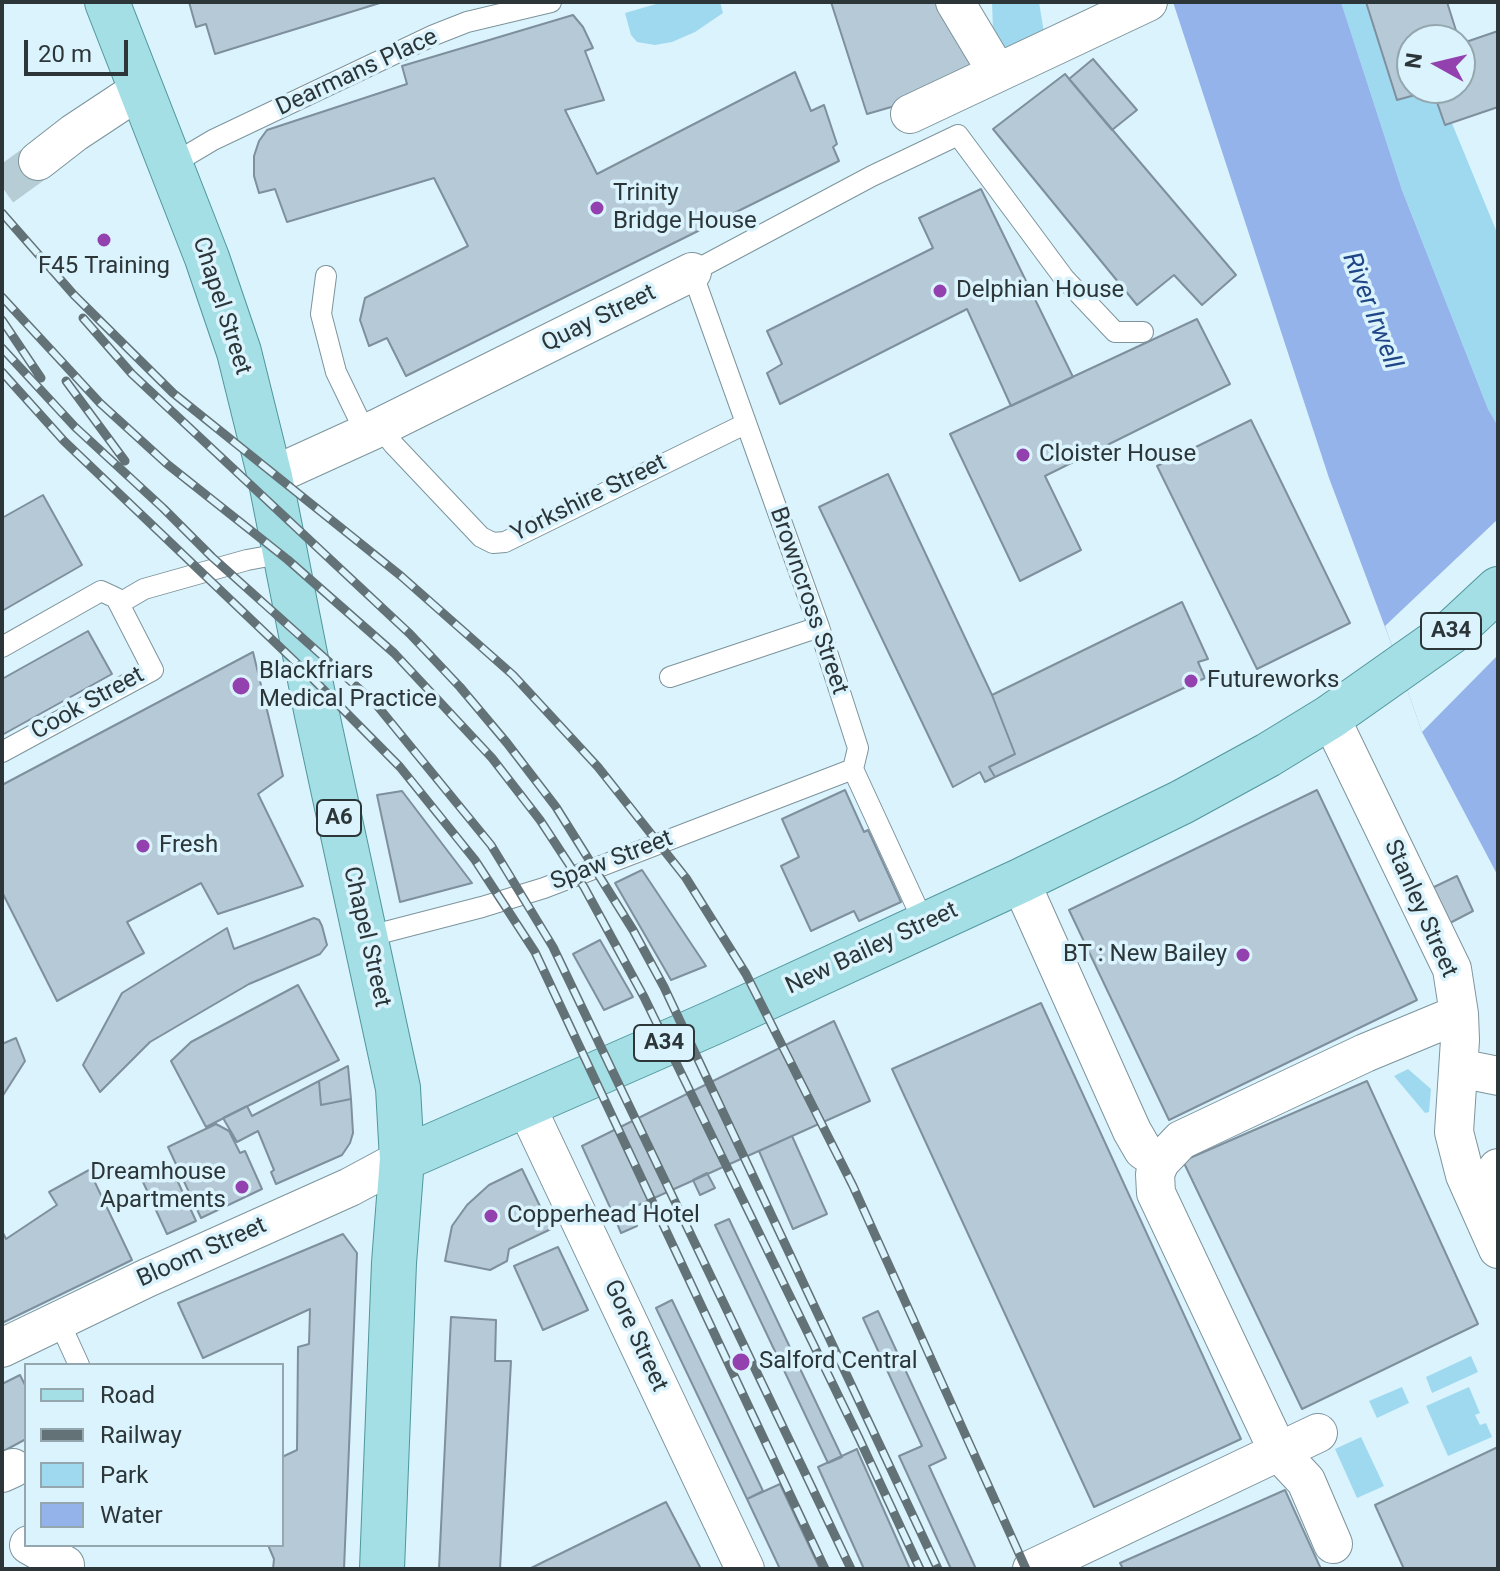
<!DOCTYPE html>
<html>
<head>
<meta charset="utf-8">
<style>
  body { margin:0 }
  #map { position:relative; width:1500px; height:1571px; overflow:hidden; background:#daf3fc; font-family:Roboto,sans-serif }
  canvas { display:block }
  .frame { position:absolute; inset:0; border:4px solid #2c3639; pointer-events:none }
  .legend { position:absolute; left:24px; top:1363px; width:260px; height:184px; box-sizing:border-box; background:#daf3fc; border:2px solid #94a7ae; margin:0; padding:10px 14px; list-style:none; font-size:24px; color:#2c3639 }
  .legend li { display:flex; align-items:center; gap:16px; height:40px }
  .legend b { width:40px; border:2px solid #94a7ae }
  .north { position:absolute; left:1396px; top:24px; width:80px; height:80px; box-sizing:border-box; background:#daf3fc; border:2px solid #94a7ae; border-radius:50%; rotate:278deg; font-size:22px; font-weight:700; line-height:32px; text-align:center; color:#2c3639 }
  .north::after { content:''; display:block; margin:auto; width:28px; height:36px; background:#9441b0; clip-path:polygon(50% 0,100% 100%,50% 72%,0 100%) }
  .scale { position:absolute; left:24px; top:40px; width:104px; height:36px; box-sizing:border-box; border:4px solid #2c3639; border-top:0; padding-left:10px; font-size:24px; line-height:28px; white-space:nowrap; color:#2c3639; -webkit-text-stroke:6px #daf3fc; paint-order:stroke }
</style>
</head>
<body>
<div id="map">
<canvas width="1500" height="1571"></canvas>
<div class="frame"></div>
<ul class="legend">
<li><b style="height:10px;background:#a3dfe5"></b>Road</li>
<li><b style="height:10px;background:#637277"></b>Railway</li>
<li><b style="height:22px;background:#9fd9f0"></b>Park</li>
<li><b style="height:22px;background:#93b3ea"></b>Water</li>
</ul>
<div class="north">N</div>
<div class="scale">20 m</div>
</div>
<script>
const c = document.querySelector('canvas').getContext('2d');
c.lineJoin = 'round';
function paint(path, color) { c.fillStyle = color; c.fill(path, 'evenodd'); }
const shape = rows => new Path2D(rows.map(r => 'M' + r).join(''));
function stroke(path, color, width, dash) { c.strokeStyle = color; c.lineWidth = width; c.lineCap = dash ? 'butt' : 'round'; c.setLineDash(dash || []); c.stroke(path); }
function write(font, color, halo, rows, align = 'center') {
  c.font = font + ' Roboto,sans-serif'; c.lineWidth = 7; c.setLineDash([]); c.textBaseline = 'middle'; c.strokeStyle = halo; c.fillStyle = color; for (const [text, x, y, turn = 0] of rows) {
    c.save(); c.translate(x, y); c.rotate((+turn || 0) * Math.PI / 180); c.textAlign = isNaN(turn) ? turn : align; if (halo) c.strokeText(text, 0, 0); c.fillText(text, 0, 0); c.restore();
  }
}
const green = shape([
  [663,2,720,2,723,13,695,32,672,42,655,45,637,42,631,35,625,13],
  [992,2,1039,2,1045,39,1000,63,993,30],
  [1341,2,1366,2,1397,100,1433,90,1445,124,1451,121,1498,235,1498,426,1488,409,1402,190],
  [1408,1069,1431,1089,1429,1112,1425,1113,1394,1076],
  [1471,1356,1478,1372,1432,1393,1426,1377],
  [1402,1387,1409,1403,1377,1418,1369,1401],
  [1469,1387,1480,1413,1475,1415,1480,1425,1486,1423,1492,1437,1448,1456,1426,1406],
  [1361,1437,1384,1486,1357,1498,1335,1449]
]);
const water = shape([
  [1173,2,1341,2,1402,190,1488,409,1498,426,1498,876,1422,732,1388,635,1329,478]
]);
const pier = shape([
  [1498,519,1498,655,1422,732,1385,626]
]);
const building = shape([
  [189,2,383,2,215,54,206,24,196,27,189,2],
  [831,2,939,2,975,66,912,101,867,114,831,2],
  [1366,2,1447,2,1459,40,1412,40,1412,88,1433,90,1397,100,1366,2],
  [573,15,583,27,593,48,585,51,604,100,565,110,597,174,795,72,811,111,824,105,837,144,833,147,839,161,406,376,387,338,369,346,360,320,365,298,468,246,434,178,287,222,275,189,259,193,254,176,254,156,259,141,267,130,407,84,402,66,573,15],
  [1498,31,1498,107,1445,125,1432,88,1460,88,1460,44,1498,31],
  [1093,59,1137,110,1112,130,1069,79,1093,59],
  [1065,74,1236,275,1202,305,1174,275,1137,305,993,129,1065,74],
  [981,189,1073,377,1011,406,967,309,780,404,767,373,782,364,767,331,933,248,919,218,981,189],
  [1197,319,1230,384,1045,476,1081,550,1020,581,950,434,1197,319],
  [1251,420,1350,623,1257,669,1157,466,1251,420],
  [888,474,992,695,1015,754,989,767,995,777,985,782,980,772,953,787,819,507,888,474],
  [43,495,82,565,2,611,2,518,43,495],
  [1182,602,1208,659,1198,662,1205,678,995,777,989,767,1015,754,992,695,1182,602],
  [88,631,112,674,2,735,2,679,88,631],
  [253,652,283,776,258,794,303,886,218,914,201,883,127,922,144,953,57,1001,2,892,2,785,253,652],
  [845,790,864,832,868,830,901,902,859,921,854,911,811,931,781,866,799,857,782,819,845,790],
  [1317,790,1417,1000,1169,1120,1069,910,1317,790],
  [402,791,472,883,400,902,377,795,402,791],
  [642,870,706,966,671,980,615,883,642,870],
  [1457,876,1473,911,1448,924,1432,888,1457,876],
  [314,918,319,920,322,926,327,945,320,954,249,984,150,1042,100,1092,83,1065,122,993,227,928,234,949,314,918],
  [600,940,633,997,604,1010,573,954,600,940],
  [298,985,339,1060,206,1127,171,1061,191,1042,298,985],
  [1041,1003,1241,1439,1094,1507,892,1069,1041,1003],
  [834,1021,870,1101,614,1216,582,1146,834,1021],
  [16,1038,25,1061,2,1097,2,1044,16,1038],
  [348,1066,351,1099,321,1105,319,1081,348,1066],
  [319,1081,321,1105,351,1099,353,1133,350,1143,342,1155,276,1184,271,1172,274,1170,258,1131,237,1142,223,1118,247,1106,252,1116,319,1081],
  [1367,1081,1478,1324,1302,1409,1183,1161,1367,1081],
  [216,1124,229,1131,240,1153,245,1151,262,1189,201,1218,168,1147,216,1124],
  [792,1136,827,1214,793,1229,759,1151,792,1136],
  [172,1169,196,1221,167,1234,143,1182,172,1169],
  [522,1169,551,1229,509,1249,507,1261,490,1270,445,1261,452,1226,467,1205,489,1185,522,1169],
  [89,1170,132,1260,2,1323,2,1231,6,1239,57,1205,49,1192,89,1170],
  [707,1173,715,1188,700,1195,693,1180,707,1173],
  [629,1209,637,1226,621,1233,614,1216,629,1209],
  [729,1219,842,1457,828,1463,715,1225,729,1219],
  [343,1234,357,1253,344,1569,273,1569,274,1559,268,1545,282,1545,282,1457,297,1450,298,1347,309,1344,310,1309,203,1358,178,1303,343,1234],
  [558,1247,588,1310,543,1330,514,1266,558,1247],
  [672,1300,763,1491,747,1499,656,1308,672,1300],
  [878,1311,946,1458,929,1466,976,1569,951,1569,899,1456,922,1446,863,1318,878,1311],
  [451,1317,496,1320,495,1361,511,1361,500,1569,439,1569,451,1317],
  [20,1375,26,1387,26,1439,2,1452,2,1384,20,1375],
  [1498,1447,1498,1569,1404,1569,1375,1505,1498,1447],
  [857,1449,858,1452,910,1569,864,1569,818,1467,857,1449],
  [780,1484,820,1569,780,1569,747,1499,780,1484],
  [1285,1490,1321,1569,1123,1569,1120,1563,1285,1490],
  [666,1502,701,1569,529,1569,666,1502]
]);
const streetTunnel = shape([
  [2,187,38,161]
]);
const lane = shape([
  [171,165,213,140,434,35,467,22,551,2],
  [326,276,321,314,336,372,366,434],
  [380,427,394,445,481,537,493,543,505,542,745,424],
  [120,603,144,589,247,560,285,553],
  [2,647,101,591,116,598,153,670,2,752],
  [670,677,819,627],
  [925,925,853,769,858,748,819,627,692,272,872,176,958,135,1064,278,1115,332,1143,332],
  [366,937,482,907,544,888,853,769],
  [58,1319,79,1365]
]);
const street = shape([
  [955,2,997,72],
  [910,114,1148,2],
  [38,161,74,133,142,88],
  [270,477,380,427,692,272],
  [1330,717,1452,969,1459,1014,1460,1040,1454,1132,1465,1175,1498,1249],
  [1020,881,1132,1131,1143,1150,1160,1162],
  [1459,1068,1498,1076],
  [525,1104,745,1569],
  [1475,1197,1498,1168],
  [2,1348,147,1278,350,1187,402,1159],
  [2,1473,13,1468],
  [1333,1544,1306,1481,1278,1451,1156,1193,1155,1174,1160,1162,1181,1140,1365,1053,1459,1014],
  [29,1545,65,1565],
  [1032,1569,1318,1433]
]);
const primary = shape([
  [107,2,207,258,239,352,270,477,316,710,398,1088,402,1159,394,1263,382,1569],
  [402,1159,712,1023,1020,881,1182,802,1268,755,1330,717,1455,629,1498,589]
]);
const rail = shape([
  [2,213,74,295,173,393,401,576,513,675,598,767,686,878,746,974,853,1186,1026,1569],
  [2,297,100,403,167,464,288,560,394,653,492,758,540,820,584,887,644,997,859,1438,920,1569],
  [83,318,132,374,410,634,460,687,507,743,556,807,633,930,664,987,938,1569],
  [2,320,41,378],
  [2,348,75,427,163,508,212,557,375,703,491,845,553,947,851,1569],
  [2,372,64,441,305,671,400,767,475,860,535,952,825,1569],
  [66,381,125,461]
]);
const markers = [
  [597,208,8,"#9441b0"],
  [104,240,8,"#9441b0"],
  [940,291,8,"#9441b0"],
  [1023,455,8,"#9441b0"],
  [1191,681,8,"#9441b0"],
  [241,686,10,"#9441b0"],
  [143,846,8,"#9441b0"],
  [1243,955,8,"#9441b0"],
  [242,1187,8,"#9441b0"],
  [491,1216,8,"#9441b0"],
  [741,1362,10,"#9441b0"]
];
const shields = [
  [1451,631,60],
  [339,818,44],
  [664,1043,60]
];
const shieldNames = [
  ["A34",1451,631],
  ["A6",339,818],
  ["A34",664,1043]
];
const streetNames = [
  ["Dearmans Place",357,73,-25],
  ["Chapel Street",221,306,72],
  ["Quay Street",599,319,-26],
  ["Yorkshire Street",589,499,-26],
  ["Browncross Street",808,601,71],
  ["Cook Street",88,704,-29],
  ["Spaw Street",612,861,-21],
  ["Stanley Street",1420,909,66],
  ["Chapel Street",366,937,77],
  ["New Bailey Street",872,949,-25],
  ["Bloom Street",202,1253,-24],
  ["Gore Street",635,1336,65]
];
const poiNames = [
  ["Trinity",613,194],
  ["Bridge House",613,222],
  ["F45 Training",104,267,"center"],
  ["Delphian House",956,291],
  ["Cloister House",1039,455],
  ["Blackfriars",259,672],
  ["Medical Practice",259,700],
  ["Futureworks",1207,681],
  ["Fresh",159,846],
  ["BT : New Bailey",1227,955,"right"],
  ["Dreamhouse",226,1173,"right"],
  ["Apartments",226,1201,"right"],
  ["Copperhead Hotel",507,1216],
  ["Salford Central",759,1362]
];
const waterNames = [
  ["River Irwell",1371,311,69]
];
paint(green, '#9fd9f0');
paint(water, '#93b3ea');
paint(pier, '#daf3fc');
paint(building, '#b6c9d7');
stroke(building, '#7e8f9d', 2);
stroke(streetTunnel, '#b7cdd5', 38, [38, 19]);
stroke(lane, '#7d949c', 22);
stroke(street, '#7d949c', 40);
stroke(primary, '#51969e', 46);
stroke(lane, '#fff', 20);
stroke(street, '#fff', 38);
stroke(primary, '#a3dfe5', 44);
stroke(rail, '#637277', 9);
stroke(rail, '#daf3fc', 6, [18]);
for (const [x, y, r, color] of markers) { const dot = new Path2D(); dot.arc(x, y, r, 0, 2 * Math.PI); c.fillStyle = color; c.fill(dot); stroke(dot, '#daf3fc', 3); }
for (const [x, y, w] of shields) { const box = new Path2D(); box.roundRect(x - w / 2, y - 18, w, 36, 6); c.fillStyle = '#daf3fc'; c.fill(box); stroke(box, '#2c3639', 2); }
write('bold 22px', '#2c3639', null, shieldNames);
write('24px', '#2c3639', '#daf3fc', streetNames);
write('24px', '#2c3639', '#daf3fc', poiNames, 'left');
write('italic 26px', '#214687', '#daf3fc', waterNames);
</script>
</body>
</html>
